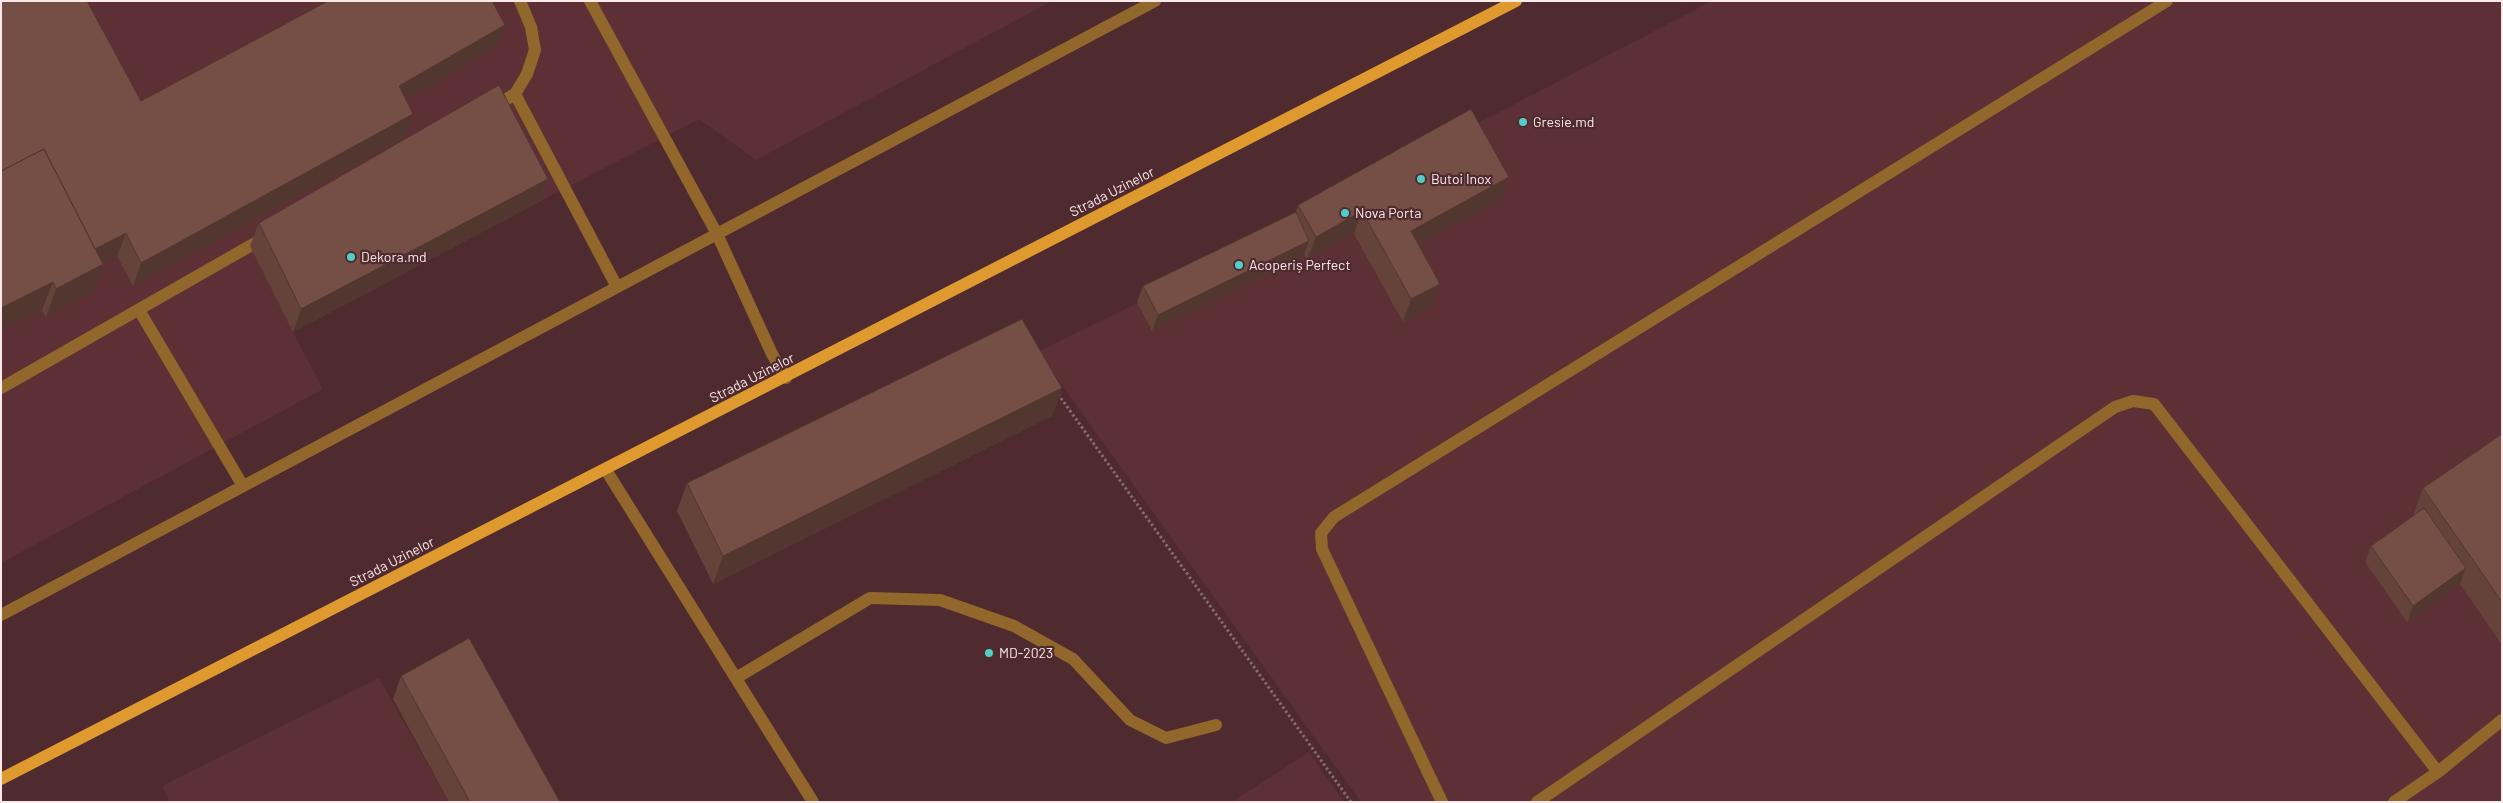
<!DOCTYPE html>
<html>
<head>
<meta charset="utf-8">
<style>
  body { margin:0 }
  #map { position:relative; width:2503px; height:803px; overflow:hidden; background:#4f2a2f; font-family:Barlow,sans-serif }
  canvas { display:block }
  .frame { position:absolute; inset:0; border:2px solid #fde9ea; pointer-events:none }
</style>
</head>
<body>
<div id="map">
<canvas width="2503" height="803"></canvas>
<div class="frame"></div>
</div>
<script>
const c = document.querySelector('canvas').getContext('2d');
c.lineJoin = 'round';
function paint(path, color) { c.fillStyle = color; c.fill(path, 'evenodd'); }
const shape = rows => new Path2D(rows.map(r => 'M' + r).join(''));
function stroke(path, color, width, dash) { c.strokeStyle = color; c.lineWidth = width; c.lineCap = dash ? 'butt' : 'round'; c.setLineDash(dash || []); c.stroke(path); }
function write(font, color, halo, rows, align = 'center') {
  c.font = font + ' Barlow,sans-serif'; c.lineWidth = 4.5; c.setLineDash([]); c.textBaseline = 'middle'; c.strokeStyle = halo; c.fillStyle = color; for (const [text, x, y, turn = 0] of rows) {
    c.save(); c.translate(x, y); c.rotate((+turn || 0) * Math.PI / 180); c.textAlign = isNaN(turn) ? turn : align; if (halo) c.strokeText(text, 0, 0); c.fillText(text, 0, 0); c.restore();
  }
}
const built = shape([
  [1,1,1052,1,756,160,699,119,539,202,491,109,293,332,323,389,1,563],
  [1712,1,2502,1,2502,802,1361,802,1038,352,1290,228,1463,131],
  [379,678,449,802,170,802,162,786],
  [1309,752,1344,802,1232,802]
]);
const path = shape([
  [1058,394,1351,802]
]);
const minor = shape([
  [590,1,717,234,1155,1],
  [515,94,617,287],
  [492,108,515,94,527,74,535,50,531,27,520,1],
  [139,310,243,486],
  [1,388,264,238],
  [606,470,813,802],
  [1,615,717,234,772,354,786,378],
  [736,678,870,598,940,600,1014,626,1073,659,1130,720,1166,738,1216,725],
  [1442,802,1322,549,1321,533,1334,517,2167,1],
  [1537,802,2115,407,2133,401,2154,404,2438,772],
  [2394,802,2438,772,2502,720]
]);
const major = shape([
  [1,779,1516,1]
]);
const wall = shape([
  [1,1,141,101,496,47,406,100,405,137,133,286,117,256,103,263,103,264,93,292,46,317,42,310,1,331],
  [1509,177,1501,199,1418,245,1440,284,1432,306,1403,322,1354,234,1307,260,1304,254,1303,257,1152,331,1137,302,1143,286,1296,212,1298,205],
  [548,179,539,202,293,332,250,246,259,223],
  [1062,388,1052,416,713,584,677,511,687,483],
  [2502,434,2502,645,2460,584,2407,622,2365,562,2371,546,2413,516,2423,488],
  [401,676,560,802,449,802,393,699]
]);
const shadedWall = shape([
  [505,25,496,47,391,109,399,86],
  [413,114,405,137,133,286,141,263],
  [1509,177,1501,199,1402,254,1411,231],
  [548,179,539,202,293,332,301,309],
  [1362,211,1354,234,1307,260,1316,237],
  [126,233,117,256,83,273,92,251],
  [1309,241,1303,257,1152,331,1158,315],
  [103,264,93,292,46,317,56,289],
  [53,282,42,310,1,331,1,308],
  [1440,284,1432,306,1403,322,1411,299],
  [1062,388,1052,416,713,584,723,556],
  [2466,568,2460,584,2407,622,2413,606]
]);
const building = shape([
  [1,1,87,1,141,101,328,1,492,1,505,25,399,86,413,114,141,263,126,233,95,249,44,149,1,171,1,1],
  [499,85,548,179,301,309,259,223,499,85],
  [1471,109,1509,177,1411,231,1440,284,1411,299,1362,211,1316,237,1298,205,1471,109],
  [44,149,103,264,56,289,53,282,1,308,1,171,44,149],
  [1296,212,1309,241,1158,315,1143,286,1296,212],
  [1022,319,1062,388,723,556,687,483,1022,319],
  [2502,434,2502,602,2423,488,2502,434],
  [2424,508,2466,568,2413,606,2371,546,2424,508],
  [469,638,560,802,470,802,401,676,469,638]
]);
const markers = [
  [1523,122,5,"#53cdca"],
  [1421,179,5,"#53cdca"],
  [1345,213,5,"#53cdca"],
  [351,257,5,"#53cdca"],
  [1239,265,5,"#53cdca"],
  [989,653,5,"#53cdca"]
];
const poiNames = [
  ["Gresie.md",1533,122],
  ["Butoi Inox",1431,179],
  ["Nova Porta",1355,213],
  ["Dekora.md",361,257],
  ["Acoperiș Perfect",1249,265],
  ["MD-2023",999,653]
];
const streetNames = [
  ["Strada Uzinelor",1112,192,-27],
  ["Strada Uzinelor",752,378,-27],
  ["Strada Uzinelor",392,562,-27]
];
paint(built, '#5d3036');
stroke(path, '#88696c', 3, [2.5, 2.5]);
stroke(minor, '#91672c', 12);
stroke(major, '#de992f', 12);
paint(wall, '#65433b');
paint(shadedWall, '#523730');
paint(building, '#754e45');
stroke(building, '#523730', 1);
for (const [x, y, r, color] of markers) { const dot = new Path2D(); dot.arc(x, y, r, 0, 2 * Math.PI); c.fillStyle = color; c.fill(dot); stroke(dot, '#4f2a2f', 2); }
write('14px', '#fde9ea', '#4f2a2f', poiNames, 'left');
write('14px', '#fde9ea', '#4f2a2f', streetNames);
</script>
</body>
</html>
